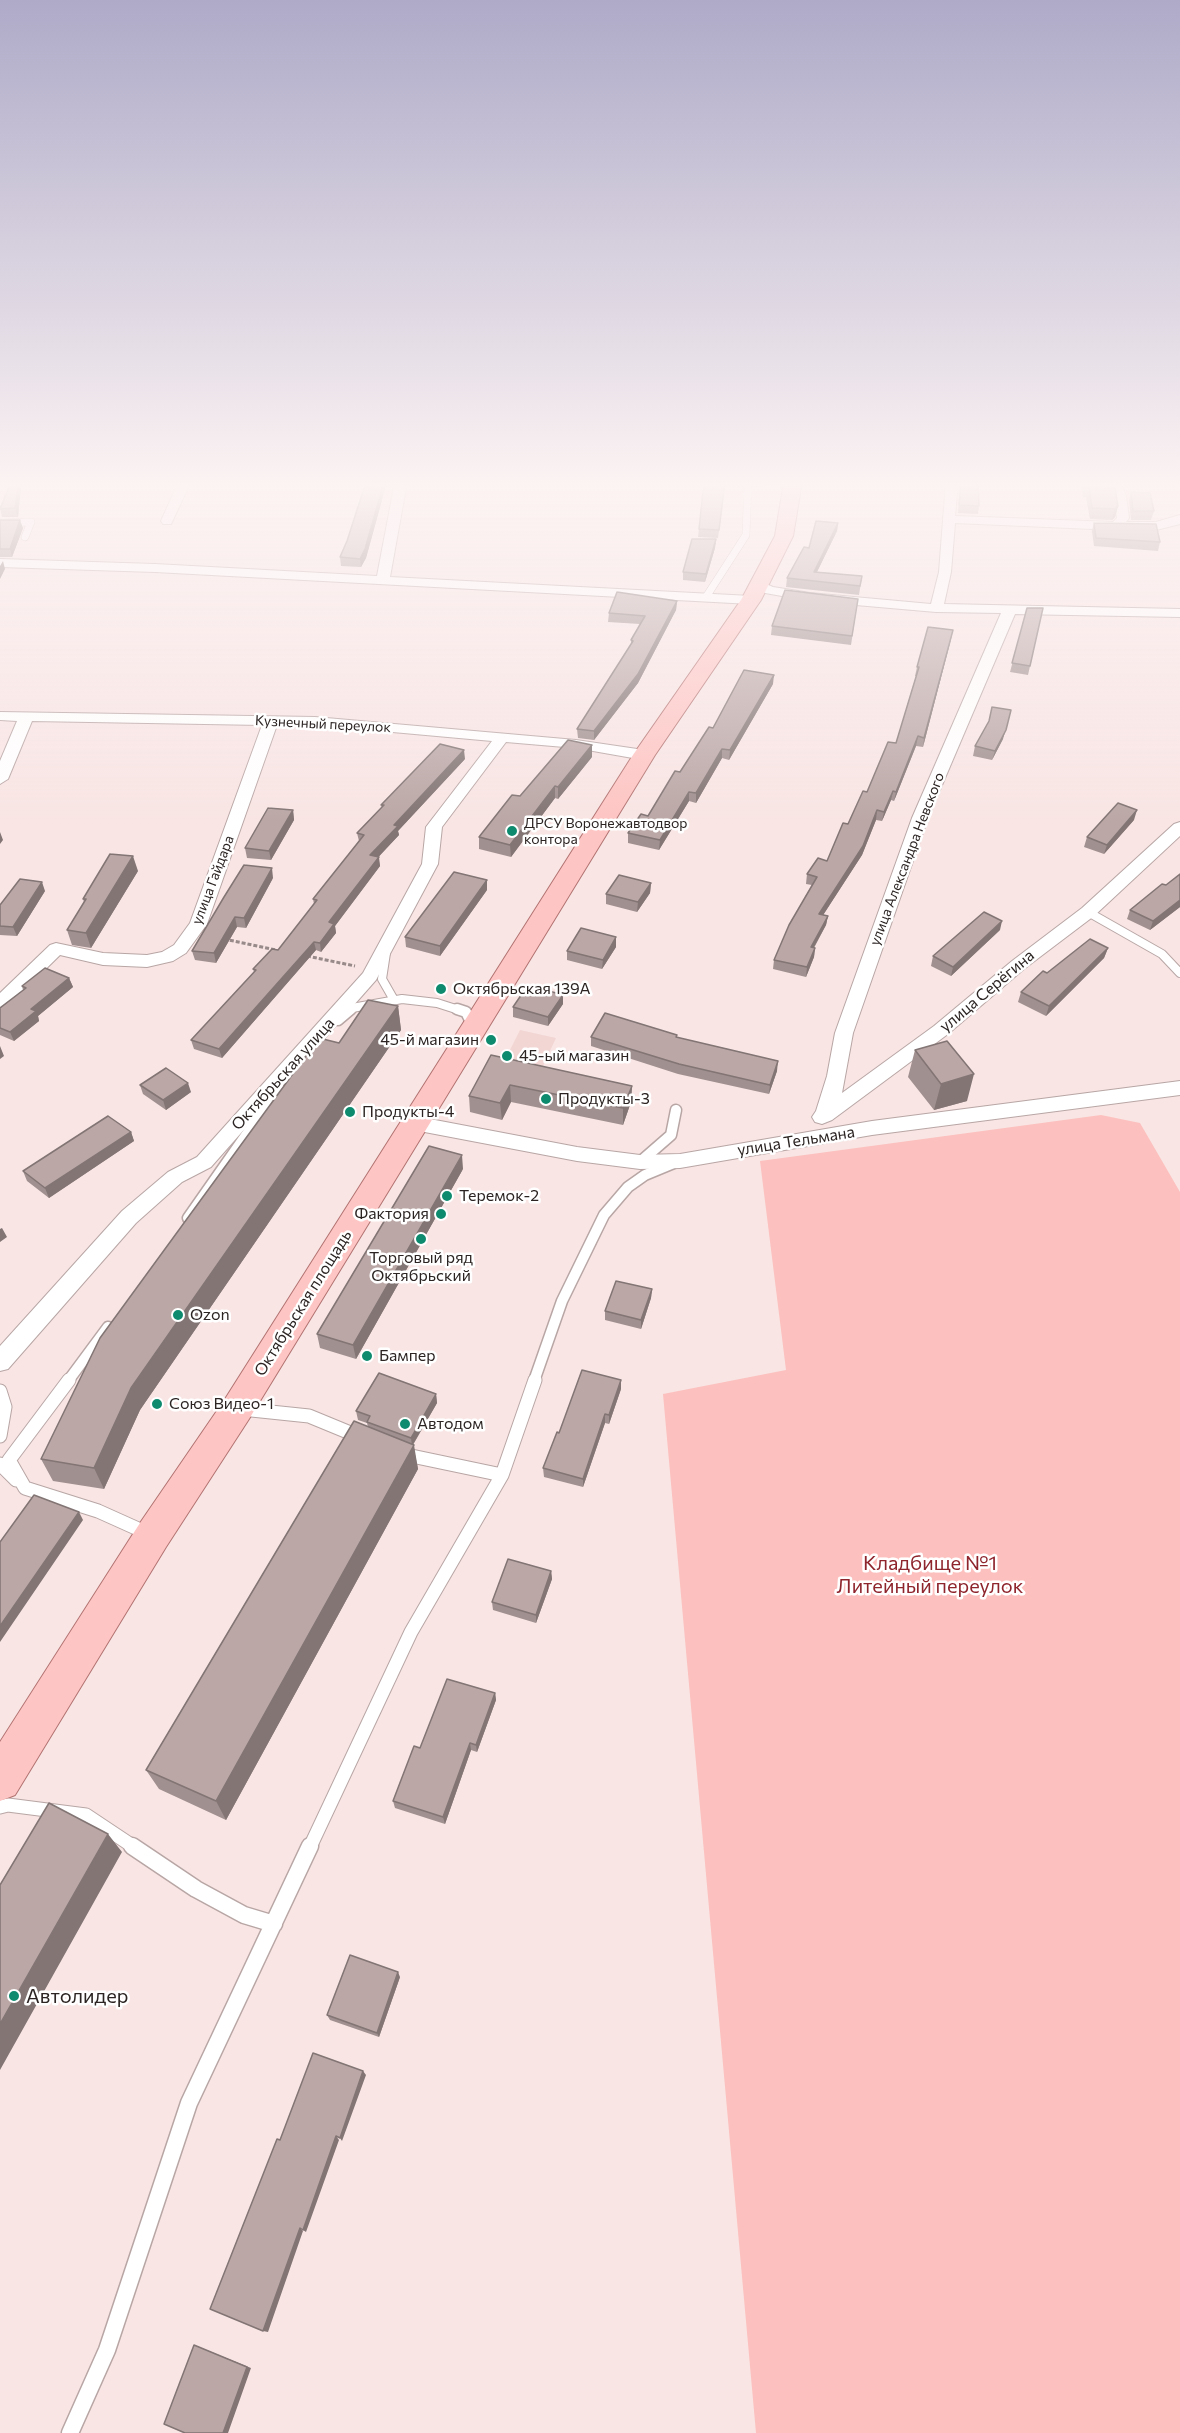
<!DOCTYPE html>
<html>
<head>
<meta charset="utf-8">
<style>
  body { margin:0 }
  canvas { display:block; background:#f8e5e4 }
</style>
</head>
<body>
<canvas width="1180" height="2433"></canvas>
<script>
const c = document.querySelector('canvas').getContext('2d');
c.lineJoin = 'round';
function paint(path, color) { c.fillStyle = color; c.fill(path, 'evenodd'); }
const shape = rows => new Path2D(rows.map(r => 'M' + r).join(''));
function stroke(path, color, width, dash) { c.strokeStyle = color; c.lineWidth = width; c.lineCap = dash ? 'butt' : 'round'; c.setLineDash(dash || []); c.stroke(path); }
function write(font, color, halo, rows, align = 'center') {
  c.font = font + ' Commissioner,sans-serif'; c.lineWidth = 5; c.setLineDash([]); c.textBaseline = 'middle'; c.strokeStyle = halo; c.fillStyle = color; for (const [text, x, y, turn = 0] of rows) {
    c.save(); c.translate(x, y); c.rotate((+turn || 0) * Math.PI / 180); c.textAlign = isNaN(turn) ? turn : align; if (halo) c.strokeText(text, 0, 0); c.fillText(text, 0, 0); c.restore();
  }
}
const built = shape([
  [520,1030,556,1038,541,1070,504,1062]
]);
const green = shape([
  [1101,1115,1140,1123,1180,1192,1180,2433,756,2433,663,1394,786,1370,760,1161]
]);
const path = shape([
  [224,939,276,950],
  [307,956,355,966]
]);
const laneFar4 = shape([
  [749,483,780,482],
  [0,523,31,522,25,537],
  [706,597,746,535,748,482]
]);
const laneFar3 = shape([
  [1088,912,1162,954,1180,973],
  [386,953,382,979,394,1000],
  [349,1011,352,1008,402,999,437,1003,462,1011]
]);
const laneFar2 = shape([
  [457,1009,466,1012,474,1028],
  [338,1020,351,1009],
  [640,1162,671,1135,676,1110],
  [188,1218,279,1088],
  [68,1381,108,1327],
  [534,1381,562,1301,604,1215,628,1187,645,1175,674,1163]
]);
const laneFar1 = shape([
  [69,1380,9,1460,25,1488,98,1511,147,1533],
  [0,1391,5,1407,0,1436],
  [242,1409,309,1416,360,1437],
  [402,1454,502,1475],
  [0,1464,16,1480],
  [0,1807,8,1805,86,1815,134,1847],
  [310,1847,411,1632,502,1475,535,1380]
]);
const lane = shape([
  [132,1846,196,1889,244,1915,274,1924],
  [70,2433,107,2350,189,2103,310,1846]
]);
const street = shape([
  [176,482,188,482,187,490,171,524,163,524,161,521,175,490,176,482],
  [395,482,407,482,390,577,751,596,758,600,751,604,155,572,0,567,0,559,155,564,377,576,395,482],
  [946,482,958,482,955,516,1113,522,1117,518,1114,496,1109,482,1121,482,1126,496,1129,518,1126,522,1156,522,1180,515,1180,524,1156,530,1116,530,955,523,951,572,944,604,1180,609,1180,617,1015,614,928,818,853,1033,842,1093,934,1026,1012,961,1082,908,1174,824,1180,822,1180,836,1094,916,1024,969,948,1034,832,1120,822,1124,815,1122,812,1117,816,1111,827,1076,835,1033,912,818,1001,613,936,612,810,601,765,593,753,585,759,581,773,587,810,593,931,604,939,572,946,482],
  [0,712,315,717,576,740,644,750,652,755,644,760,576,748,506,742,442,827,438,864,376,980,211,1167,182,1182,136,1223,8,1369,0,1371,0,1346,122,1211,168,1172,197,1157,363,973,422,864,426,827,492,741,315,725,277,725,207,924,186,953,173,961,147,967,103,965,60,955,6,1008,0,1010,0,993,50,945,56,943,103,953,147,955,162,952,174,945,190,923,262,725,32,721,8,779,0,784,0,761,17,721,0,720,0,712],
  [1180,1081,1180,1095,872,1135,680,1168,640,1169,577,1161,414,1130,407,1128,404,1123,407,1118,414,1116,577,1147,640,1155,680,1154,872,1121,1180,1081]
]);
const primary = shape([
  [784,482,802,482,793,536,761,600,655,755,249,1419,166,1547,15,1795,0,1801,0,1742,140,1523,225,1399,633,755,741,600,775,536,784,482]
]);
const wall = shape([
  [384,482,385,489,366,558,361,567,341,566,340,557],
  [645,482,731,482,730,485,725,485,718,538,698,537,704,485,645,484],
  [961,482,979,506,978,514,958,513],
  [1081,482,1107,482,1108,488,1118,506,1115,517,1112,520,1090,519,1086,497,1083,497],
  [21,486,18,517,2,517,0,508],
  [1131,492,1154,511,1151,520,1131,520,1129,500],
  [0,520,23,528,12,557,0,557],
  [838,523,837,531,817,572,862,576,859,595,786,587,787,578,809,548],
  [1094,523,1160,542,1158,551,1094,546,1092,531],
  [716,539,715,548,705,582,683,580,683,572],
  [858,599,851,645,771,635,772,626],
  [677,601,676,610,638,683,594,740,578,738,577,729,631,644,631,640,640,624,608,622,609,613],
  [1027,608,1043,608,1028,675,1010,672],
  [951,639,923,747,916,746,894,801,891,800,882,821,876,820,862,855,823,915,828,916,826,925,814,948,815,948,814,957,806,977,773,969,774,960,812,885,806,884,807,874,827,861,896,743,916,676,915,676,917,667],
  [773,684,729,760,722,758,696,803,689,801,659,850,628,843,628,833,648,816,713,728],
  [1003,739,992,760,973,756,975,746],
  [592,757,558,799,555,798,511,857,479,849,479,837,520,796],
  [465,759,398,831,399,835,378,857,380,866,335,926,336,933,321,952,316,950,222,1058,194,1049,191,1040,254,972,253,969,278,950,314,904,313,899,359,841,357,833,382,808,381,805],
  [293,810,294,820,271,860,247,858,245,848],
  [1134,820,1104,854,1084,847,1087,837],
  [138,871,91,948,72,945,67,930,84,902,83,899],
  [1180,874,1180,907,1150,930,1127,919,1130,910,1166,885],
  [273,878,246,928,237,927,216,963,195,960,192,951],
  [651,883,650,893,637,912,606,904,606,894],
  [487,890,440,956,406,947,405,937],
  [45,891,17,936,0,935,0,905],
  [1000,930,951,976,931,966,933,956],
  [616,947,602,969,567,960,567,951],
  [1108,948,1104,958,1046,1016,1018,1002,1021,992,1047,973],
  [69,978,73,987,38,1016,39,1021,14,1041,0,1035,0,1008,23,990,22,986],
  [563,1004,548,1026,513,1017,513,1007],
  [398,1006,401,1030,140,1410,104,1489,53,1481,41,1459,339,1043],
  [677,1035,677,1038,777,1071,769,1094,678,1074,591,1046,591,1037],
  [915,1050,967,1101,934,1110,908,1077],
  [491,1055,632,1086,631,1102,623,1125,511,1102,502,1120,470,1112,469,1096],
  [140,1085,191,1092,166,1110,143,1094],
  [131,1132,134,1141,49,1198,27,1181,23,1171],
  [463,1169,356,1359,320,1348,317,1334],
  [652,1289,651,1298,641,1329,605,1320,605,1311],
  [621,1389,609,1424,605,1423,583,1487,544,1477,543,1468,559,1433],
  [436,1394,437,1403,413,1445,418,1469,226,1820,159,1789,146,1770,368,1427,367,1423,358,1420,356,1411],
  [551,1571,552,1579,536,1623,493,1610,492,1602],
  [495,1693,496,1700,477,1752,471,1750,445,1824,395,1808,393,1801],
  [400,1977,379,2037,330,2020,327,2015]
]);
const shadedWall = shape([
  [19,482,20,482,21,486,18,517,15,508],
  [384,482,385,489,366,558,361,567,360,559],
  [1118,506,1115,517,1112,520,1115,509],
  [20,520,23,528,12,557,10,549],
  [838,523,837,531,813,580,814,572],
  [716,539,715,548,705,582,706,574],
  [3,561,5,569,0,579,0,566],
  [677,601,676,610,638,683,594,740,594,731],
  [953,630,951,639,923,747,924,738],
  [774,675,773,684,729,760,730,750],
  [1009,719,1003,739,992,760,995,751],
  [918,736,916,746,894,801,896,792],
  [592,745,592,757,558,799,558,787],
  [722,749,722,758,696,803,696,793],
  [464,750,465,759,398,831,399,835,372,864,370,855,394,825],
  [555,786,555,798,511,857,510,845],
  [893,791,891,800,882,821,884,812],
  [689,792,689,801,659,850,660,840],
  [293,810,294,820,271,860,269,851],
  [877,810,876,820,862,855,818,923,819,914],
  [1137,810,1134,820,1104,854,1107,845],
  [0,832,3,840,0,844],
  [133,856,138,871,91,948,86,933],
  [379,857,380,866,335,926,336,933,321,952,320,943,329,922],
  [272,868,273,878,246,928,244,918],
  [487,880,487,890,440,956,440,946],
  [42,882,45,891,17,936,13,927],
  [651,883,650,893,637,912,638,902],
  [1180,900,1180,907,1150,930,1153,921],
  [828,916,826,925,809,956,811,947],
  [235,917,237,927,216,963,214,953],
  [1002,921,1000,930,951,976,953,967],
  [616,937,616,947,602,969,603,960],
  [314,942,316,950,222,1058,219,1049],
  [815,948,814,957,806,977,807,967],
  [1108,948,1104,958,1046,1016,1049,1006],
  [69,978,73,987,38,1016,39,1021,14,1041,10,1032,31,1009],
  [563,995,563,1004,548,1026,548,1017],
  [398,1006,401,1030,140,1410,104,1489,94,1468,131,1388],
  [0,1046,4,1056,0,1059],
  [778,1061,777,1071,769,1094,770,1085],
  [974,1074,967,1101,934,1110,941,1084],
  [188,1083,191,1092,166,1110,163,1100],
  [510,1085,511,1102,502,1120,500,1103],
  [632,1086,631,1102,623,1125,623,1108],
  [131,1132,134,1141,49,1198,45,1188],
  [462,1155,463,1169,356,1359,353,1345],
  [2,1228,7,1237,0,1242,0,1229],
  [652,1289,651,1298,641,1329,641,1320],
  [621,1380,621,1389,609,1424,609,1415],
  [436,1394,437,1403,412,1446,411,1438],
  [605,1414,605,1423,583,1487,583,1479],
  [414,1445,418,1469,226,1820,216,1801],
  [79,1512,83,1520,0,1642,0,1626],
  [551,1571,552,1579,536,1623,536,1615],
  [495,1693,496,1700,477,1752,476,1745],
  [470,1743,471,1750,445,1824,443,1817],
  [108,1834,122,1852,0,2070,0,2024],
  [398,1972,400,1977,379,2037,377,2033],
  [363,2071,366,2075,342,2141,340,2138],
  [336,2136,339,2140,306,2232,303,2230],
  [300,2228,303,2231,268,2332,263,2331],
  [194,2345,251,2368,228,2433,223,2433]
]);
const building = shape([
  [11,482,19,482,15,508,0,509,11,482],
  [366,482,384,482,365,549,360,559,340,557,347,541,366,482],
  [704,482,725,482,719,530,699,529,704,482],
  [961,482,978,482,979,506,959,505,961,482],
  [1085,482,1107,482,1108,488,1115,488,1118,506,1115,509,1092,508,1089,487,1086,486,1085,482],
  [1131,492,1150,493,1154,511,1133,511,1131,492],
  [0,520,20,520,10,549,0,549,0,520],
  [816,521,838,523,814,572,862,576,860,586,787,578,804,547,809,548,816,521],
  [1094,523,1156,524,1160,542,1096,538,1094,523],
  [692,539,716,539,706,574,683,572,692,539],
  [785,590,858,599,852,636,772,626,785,590],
  [617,592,677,601,638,674,594,731,577,729,633,641,631,640,645,616,609,613,617,592],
  [1027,608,1043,608,1030,666,1012,663,1027,608],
  [928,627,953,630,924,738,918,736,896,792,893,791,884,812,877,810,863,846,819,914,828,916,811,947,815,948,807,967,774,960,789,925,817,877,807,874,818,858,827,861,843,823,848,824,863,791,867,792,888,742,896,743,919,667,917,667,928,627],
  [744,670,774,675,730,750,722,749,696,793,689,792,660,840,628,833,641,814,648,816,675,771,680,772,709,727,713,728,744,670],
  [992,707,1011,710,1006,730,995,751,975,746,989,721,992,707],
  [568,740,592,745,558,787,555,786,510,845,479,837,512,795,520,796,568,740],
  [440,744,464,750,394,825,398,826,370,855,379,857,329,922,334,924,320,943,314,942,219,1049,191,1040,256,970,253,969,272,949,278,950,317,900,313,899,364,835,357,833,384,805,381,805,440,744],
  [1118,803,1137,810,1107,845,1087,837,1118,803],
  [268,808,293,810,269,851,245,848,268,808],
  [110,854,133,856,86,933,67,930,86,899,83,899,110,854],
  [244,865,272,868,244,918,235,917,214,953,192,951,224,897,244,865],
  [454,872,487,880,440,946,405,937,454,872],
  [1180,874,1180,900,1153,921,1130,910,1162,884,1166,885,1180,874],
  [619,875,651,883,638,902,606,894,619,875],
  [20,879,42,882,13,927,0,926,0,905,20,879],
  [984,912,1002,921,953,967,933,956,984,912],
  [581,928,616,937,603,960,567,951,581,928],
  [1090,939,1108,948,1049,1006,1021,992,1043,971,1047,973,1090,939],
  [45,968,69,978,31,1009,36,1011,10,1032,0,1028,0,1008,26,988,22,986,45,968],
  [528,985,563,995,548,1017,513,1007,528,985],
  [368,1000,398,1006,131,1388,94,1468,41,1459,100,1338,319,1038,339,1043,368,1000],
  [605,1013,677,1035,676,1037,778,1061,770,1085,679,1064,591,1037,605,1013],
  [947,1041,974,1074,941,1084,915,1050,947,1041],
  [491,1055,632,1086,623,1108,510,1085,500,1103,469,1096,491,1055],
  [166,1068,188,1083,163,1100,140,1085,166,1068],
  [108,1116,131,1132,45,1188,23,1171,108,1116],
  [429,1146,462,1155,353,1345,317,1334,429,1146],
  [616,1281,652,1289,641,1320,605,1311,616,1281],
  [582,1370,621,1380,609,1415,605,1414,583,1479,543,1468,557,1432,559,1433,582,1370],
  [379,1373,436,1394,411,1438,367,1422,370,1416,356,1411,379,1373],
  [354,1421,414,1445,216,1801,146,1770,354,1421],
  [34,1495,79,1512,0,1626,0,1542,34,1495],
  [508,1559,551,1571,536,1615,492,1602,508,1559],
  [447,1679,495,1693,476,1745,470,1743,443,1817,393,1801,414,1746,420,1748,447,1679],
  [49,1803,108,1834,0,2024,0,1885,49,1803],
  [350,1955,398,1972,377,2033,327,2015,350,1955],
  [313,2053,363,2071,340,2138,336,2136,303,2230,300,2228,263,2331,210,2309,277,2139,280,2140,313,2053],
  [194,2345,247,2367,223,2433,185,2433,164,2424,194,2345]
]);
const markers = [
  [512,831,6,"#0e8b6f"],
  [441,989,6,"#0e8b6f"],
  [491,1040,6,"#0e8b6f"],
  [507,1056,6,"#0e8b6f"],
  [546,1099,6,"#0e8b6f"],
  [350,1112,6,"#0e8b6f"],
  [447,1196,6,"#0e8b6f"],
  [441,1214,6,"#0e8b6f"],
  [421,1239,6,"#0e8b6f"],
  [178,1315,6,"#0e8b6f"],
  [367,1356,6,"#0e8b6f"],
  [157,1404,6,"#0e8b6f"],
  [405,1424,6,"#0e8b6f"],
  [14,1996,6,"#0e8b6f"]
];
const farStreetnames = [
  ["Кузнечный переулок",323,724,3],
  ["улица Александра Невского",907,859,-69],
  ["улица Гайдара",213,880,-69]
];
const farPoinames = [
  ["ДРСУ Воронежавтодвор",524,823],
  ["контора",524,839]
];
const poiNames = [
  ["Октябрьская 139А",453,989],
  ["45-й магазин",479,1040,"right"],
  ["45-ый магазин",519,1056],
  ["Продукты-3",558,1099],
  ["Продукты-4",362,1112],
  ["Теремок-2",459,1196],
  ["Фактория",429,1214,"right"],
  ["Торговый ряд",421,1258,"center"],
  ["Октябрьский",421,1276,"center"],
  ["Ozon",190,1315],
  ["Бампер",379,1356],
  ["Союз Видео-1",169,1404],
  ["Автодом",417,1424]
];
const streetNames = [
  ["улица Серёгина",987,991,-40],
  ["Октябрьская улица",283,1074,-48],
  ["улица Тельмана",796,1141,-9],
  ["Октябрьская площадь",303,1303,-58]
];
const nearParknames = [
  ["Кладбище №1",930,1563],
  ["Литейный переулок",930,1586]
];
const nearPoinames = [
  ["Автолидер",26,1996]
];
paint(built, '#f2d6d4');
paint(green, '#fcc1be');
stroke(laneFar4, '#b8a6a5', 8);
stroke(laneFar3, '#b8a6a5', 10);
stroke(laneFar2, '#b8a6a5', 13);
stroke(laneFar1, '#b8a6a5', 15);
stroke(lane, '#b8a6a5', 19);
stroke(street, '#b8a6a5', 2);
stroke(primary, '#b27371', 2);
stroke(path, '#978a89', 3, [4, 2]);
stroke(laneFar4, '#fff', 7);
stroke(laneFar3, '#fff', 8);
stroke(laneFar2, '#fff', 10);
stroke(laneFar1, '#fff', 13);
stroke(lane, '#fff', 16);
paint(street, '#fff');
paint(primary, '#fdc5c3');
paint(wall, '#a0908f');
paint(shadedWall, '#827574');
paint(building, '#baa7a6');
stroke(building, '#827574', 1.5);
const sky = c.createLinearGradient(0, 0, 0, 822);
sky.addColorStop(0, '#aeaac8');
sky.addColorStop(0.59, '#fcf3f3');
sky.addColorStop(1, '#fcf3f300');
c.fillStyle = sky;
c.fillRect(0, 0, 1180, 822);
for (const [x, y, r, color] of markers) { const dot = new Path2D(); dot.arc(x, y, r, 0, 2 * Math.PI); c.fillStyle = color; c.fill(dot); stroke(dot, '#fff', 2); }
write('14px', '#2b2423', '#fff', farStreetnames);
write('14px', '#2b2423', '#fff', farPoinames, 'left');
write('16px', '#2b2423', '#fff', poiNames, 'left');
write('16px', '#2b2423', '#fff', streetNames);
write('20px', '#8e242c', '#fff', nearParknames);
write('20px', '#2b2423', '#fff', nearPoinames, 'left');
</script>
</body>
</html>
